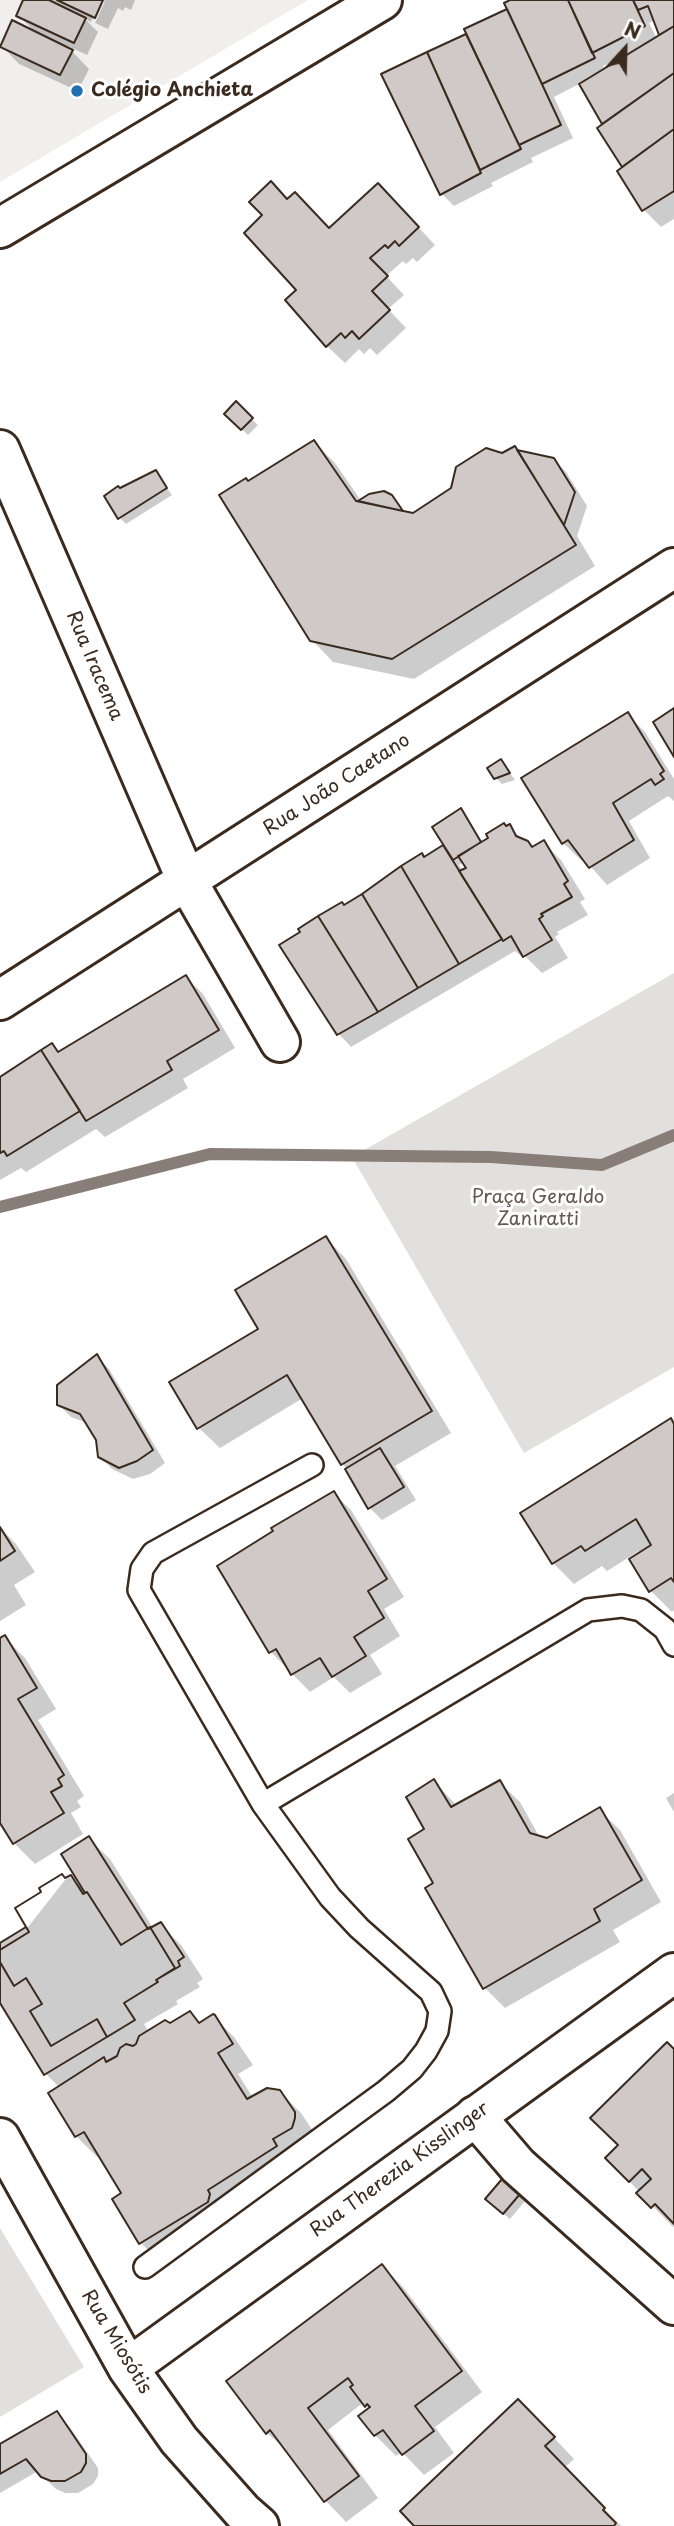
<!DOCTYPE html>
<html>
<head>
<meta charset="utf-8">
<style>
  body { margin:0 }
  #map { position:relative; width:674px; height:2526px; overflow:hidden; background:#fff; font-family:"Playpen Sans",sans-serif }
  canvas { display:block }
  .north { position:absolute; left:590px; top:14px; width:70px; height:70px; -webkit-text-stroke:5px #fff; paint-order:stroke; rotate:22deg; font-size:19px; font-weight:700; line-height:28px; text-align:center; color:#3b2a1e }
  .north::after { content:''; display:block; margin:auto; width:24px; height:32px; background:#3b2a1e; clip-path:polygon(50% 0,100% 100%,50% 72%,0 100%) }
</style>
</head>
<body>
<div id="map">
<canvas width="674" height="2526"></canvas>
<div class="north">N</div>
</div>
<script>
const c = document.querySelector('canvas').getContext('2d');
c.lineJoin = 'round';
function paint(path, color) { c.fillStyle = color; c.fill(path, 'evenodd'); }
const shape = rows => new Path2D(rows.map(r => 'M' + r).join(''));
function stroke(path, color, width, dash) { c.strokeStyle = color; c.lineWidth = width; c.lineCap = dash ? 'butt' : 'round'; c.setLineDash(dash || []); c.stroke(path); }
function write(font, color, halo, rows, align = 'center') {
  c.font = font + ' "Playpen Sans",sans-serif'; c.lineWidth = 6; c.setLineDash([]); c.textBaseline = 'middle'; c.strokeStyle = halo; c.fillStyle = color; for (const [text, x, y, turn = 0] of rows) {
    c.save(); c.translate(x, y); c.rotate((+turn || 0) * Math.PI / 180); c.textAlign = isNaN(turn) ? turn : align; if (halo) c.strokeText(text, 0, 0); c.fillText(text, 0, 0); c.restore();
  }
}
const built = shape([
  [0,0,308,0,0,182]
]);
const green = shape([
  [674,973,674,1367,524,1453,352,1157],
  [0,2228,84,2367,0,2417]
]);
const shadow = shape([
  [25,0,135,0,131,10,125,7,123,11,118,8,108,29,95,23,105,1,101,1,91,22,85,19,98,32,87,55,66,45,89,69,78,91,19,64,2,46,36,33,18,15],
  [514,0,674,0,674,219,661,227,643,209,625,167,581,83,554,97,573,138,531,158,533,162,491,183,493,186,454,206,442,194,384,75,468,34,509,10],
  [655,20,662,36,657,39,649,23],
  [622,56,624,59,606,70,603,66],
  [288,200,329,230,395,202,435,245,417,262,413,258,406,264,403,261,386,276,404,295,388,309,406,328,377,355,370,348,364,354,359,349,345,363,327,346,299,290],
  [236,404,258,425,248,435,226,414],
  [314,442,335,463,362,502,366,498,413,515,502,455,518,452,553,459,566,472,587,506,577,536,595,566,414,679,333,662,312,640,249,483],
  [155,472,172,495,126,524,120,518,120,491],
  [628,715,645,732,674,779,674,801,668,796,629,821,650,858,607,885,584,859,581,860,563,843],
  [501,761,515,780,502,784,496,778],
  [461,810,483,843,509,826,532,849,543,842,561,860,585,899,580,902,588,915,557,932,559,934,555,937,568,958,542,973,524,955,522,957,515,951,351,1047,339,1034,345,907,446,846],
  [464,862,468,869,463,871,459,865],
  [186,977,203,994,235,1048,183,1079,188,1088,105,1137,96,1129,26,1172,21,1168,0,1180,0,1077,52,1045,60,1053],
  [326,1238,346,1259,451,1433,395,1466,416,1500,382,1520,370,1508,303,1398,220,1448,199,1428,261,1329],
  [97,1357,109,1369,165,1463,150,1474,133,1479,112,1469,99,1456,98,1440,87,1423,71,1417,58,1404],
  [671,1420,674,1424,674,1610,672,1612,651,1591,639,1551,607,1571,602,1566,574,1584,553,1563],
  [333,1493,351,1510,404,1597,384,1609,400,1636,370,1655,382,1674,350,1693,334,1677,310,1692,271,1652],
  [0,1528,16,1544,35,1572,14,1585,26,1605,0,1621],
  [4,1637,25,1658,56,1709,38,1720,84,1796,77,1801,81,1807,71,1813,83,1834,35,1864,14,1843,3,1824,0,1826,0,1640],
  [434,1781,457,1806,499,1782,520,1802,540,1838,548,1840,599,1810,620,1830,661,1902,613,1930,620,1942,505,2008,484,1987,435,1884,426,1830],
  [674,1793,674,1812,666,1798],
  [89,1839,110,1859,153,1928,160,1924,181,1945,203,1979,197,1983,200,1987,176,2001,178,2004,144,2024,149,2032,171,2025,190,2013,201,2024,213,2016,234,2037,253,2065,238,2074,253,2098,279,2091,301,2113,315,2134,231,2216,229,2223,162,2263,141,2243,124,2194,100,2155,97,2157,76,2136,59,2087,46,2074,0,2000,0,1945,28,1927,65,1880,71,1877,83,1889],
  [674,2051,674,2226,673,2227,607,2158,620,2145],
  [525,2188,531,2194,510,2219,494,2206],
  [382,2266,403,2287,482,2392,435,2427,454,2453,424,2475,402,2452,396,2456,375,2435,370,2410,364,2402,328,2430,378,2498,346,2522,326,2501,289,2452,267,2433],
  [56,2414,69,2426,98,2468,98,2476,93,2484,78,2493,65,2493,56,2489,38,2471,0,2493,0,2446],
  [539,2422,574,2459,564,2468,621,2526,417,2526]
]);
const stream = shape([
  [0,1207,210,1154,491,1157,602,1165,674,1135]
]);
const building = shape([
  [23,0,49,0,86,18,74,43,16,16,23,0],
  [57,0,103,0,95,18,57,0],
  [510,0,568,0,595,58,542,84,504,3,510,0],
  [568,0,633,0,645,26,592,53,568,0],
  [633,0,674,0,674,26,659,35,648,6,638,10,633,0],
  [507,9,561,125,519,145,464,29,507,9],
  [12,20,73,50,60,75,0,47,12,20],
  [674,26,674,73,602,124,579,84,674,26],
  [466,34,521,149,480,170,427,52,466,34],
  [427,52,481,173,440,195,381,74,427,52],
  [674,73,674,129,622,167,597,128,674,73],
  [674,129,674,191,642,211,617,171,674,129],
  [271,181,287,199,295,192,329,228,378,183,419,227,399,246,395,241,388,248,385,245,370,258,388,276,372,291,390,310,359,339,352,331,345,338,341,333,326,347,285,300,296,290,244,233,262,215,249,202,271,181],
  [236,401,253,418,241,430,224,414,236,401],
  [314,440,356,501,413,513,451,488,456,467,486,448,502,453,515,446,576,545,392,659,310,641,219,495,246,478,248,481,314,440],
  [517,450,554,458,575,492,564,525,517,450],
  [156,470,167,488,118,519,104,496,118,486,120,488,156,470],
  [384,491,392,495,403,511,358,501,369,494,384,491],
  [674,708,674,757,653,722,674,708],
  [628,712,664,771,660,774,664,779,655,785,651,779,613,803,634,840,589,868,568,840,562,844,521,778,628,712],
  [501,759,510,773,494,779,487,768,501,759],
  [461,808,481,842,453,860,432,827,461,808],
  [504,823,506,826,510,824,516,836,528,841,532,847,544,840,568,881,564,884,572,897,541,914,543,916,539,919,552,940,523,957,511,936,503,941,459,871,466,868,458,856,488,838,486,834,504,823],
  [443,845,502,939,459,964,401,866,422,853,424,857,443,845],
  [401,866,459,964,418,988,362,894,401,866],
  [362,894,418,988,378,1012,318,916,342,902,344,905,362,894],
  [318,916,378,1012,337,1035,279,945,300,932,298,929,318,916],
  [186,975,219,1030,167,1061,172,1070,86,1121,41,1050,52,1043,58,1052,186,975],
  [41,1050,80,1111,7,1156,4,1151,0,1153,0,1077,41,1050],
  [326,1236,432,1411,341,1465,287,1375,197,1429,169,1382,258,1329,235,1290,326,1236],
  [97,1354,153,1450,137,1461,119,1468,98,1457,96,1440,80,1414,57,1405,57,1385,97,1354],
  [671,1418,674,1424,674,1582,671,1578,649,1592,629,1559,651,1545,636,1519,585,1551,581,1546,552,1564,520,1513,671,1418],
  [380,1448,404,1487,368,1509,345,1469,380,1448],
  [334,1491,387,1579,368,1591,384,1618,354,1637,366,1656,332,1677,320,1658,291,1675,276,1649,269,1653,217,1566,273,1531,271,1528,334,1491],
  [0,1527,15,1551,0,1561,0,1527],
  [5,1635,37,1688,18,1699,64,1775,58,1779,62,1786,51,1792,64,1813,13,1844,0,1823,0,1638,5,1635],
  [434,1779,451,1807,500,1780,530,1833,547,1838,600,1807,642,1880,594,1909,600,1921,483,1989,425,1888,433,1883,408,1839,424,1829,406,1797,434,1779],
  [89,1836,148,1929,161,1922,184,1957,178,1961,180,1966,156,1980,158,1982,124,2003,135,2020,44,2075,0,2003,0,1943,26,1927,15,1908,41,1892,39,1888,62,1874,65,1878,71,1875,83,1894,85,1893,61,1854,89,1836],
  [62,1874,65,1878,71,1875,83,1894,87,1892,121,1945,150,1927,175,1968,156,1980,158,1982,124,2003,135,2020,107,2037,97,2019,51,2046,30,2011,42,2004,26,1978,14,1986,0,1962,0,1950,29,1932,15,1908,41,1892,39,1888,62,1874],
  [190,2011,199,2023,213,2014,215,2015,233,2044,218,2053,247,2099,267,2088,280,2090,295,2112,295,2118,292,2128,273,2139,277,2146,208,2190,210,2194,208,2202,139,2244,112,2199,121,2193,84,2132,75,2137,48,2093,104,2057,106,2062,117,2056,120,2048,126,2044,133,2046,136,2044,139,2036,165,2020,170,2023,190,2011],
  [667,2042,674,2049,674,2224,655,2204,651,2208,636,2193,651,2179,642,2169,629,2182,605,2158,618,2145,590,2118,667,2042],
  [508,2172,526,2187,503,2214,485,2199,508,2172],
  [382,2264,462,2371,415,2406,434,2431,402,2455,383,2430,374,2436,358,2416,370,2407,367,2404,365,2407,350,2387,353,2385,348,2378,308,2408,359,2476,324,2502,270,2430,266,2434,226,2381,382,2264],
  [518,2399,555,2437,545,2446,605,2508,603,2510,616,2523,614,2526,414,2526,400,2511,518,2399],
  [57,2411,86,2454,86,2463,81,2472,65,2481,51,2481,41,2477,26,2459,0,2474,0,2444,57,2411]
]);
const service = shape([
  [263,1804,588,1610,622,1606,641,1610,665,1629,674,1645],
  [145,2267,386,2091,412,2069,426,2051,437,2031,440,2011,431,1992,359,1928,330,1897,263,1804,139,1590,142,1569,153,1553,312,1465]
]);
const minor = shape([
  [0,450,187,881,280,1042],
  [0,1000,674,568],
  [475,2116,518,2166,674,2305]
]);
const tertiary = shape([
  [0,228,382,0],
  [0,2138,128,2368,179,2440,243,2512,259,2526],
  [128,2368,674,1973]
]);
const markers = [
  [77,91,7,"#1f6fb2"]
];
const poiNames = [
  ["Colégio Anchieta",91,91]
];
const streetNames = [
  ["Rua Iracema",94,666,67],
  ["Rua João Caetano",337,785,-33],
  ["Rua Therezia Kisslinger",400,2170,-36],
  ["Rua Miosótis",116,2342,59]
];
const parkNames = [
  ["Praça Geraldo",538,1198],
  ["Zaniratti",538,1220]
];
paint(built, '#f1efee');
paint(green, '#e2e0de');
paint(shadow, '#0003');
stroke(stream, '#887e77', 12);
paint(building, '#cfcac7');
stroke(building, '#3b2a1e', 2);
stroke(service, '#3b2a1e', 26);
stroke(minor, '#3b2a1e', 44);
stroke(tertiary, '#3b2a1e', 44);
stroke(service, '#fff', 21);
stroke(minor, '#fff', 38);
stroke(tertiary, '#fff', 38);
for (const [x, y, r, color] of markers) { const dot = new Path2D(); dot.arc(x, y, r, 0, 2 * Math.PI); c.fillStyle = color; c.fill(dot); stroke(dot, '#fff', 2.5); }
write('bold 19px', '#3b2a1e', '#fff', poiNames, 'left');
write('19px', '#3b2a1e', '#fff', streetNames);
write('19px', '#65584e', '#fff', parkNames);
</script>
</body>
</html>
